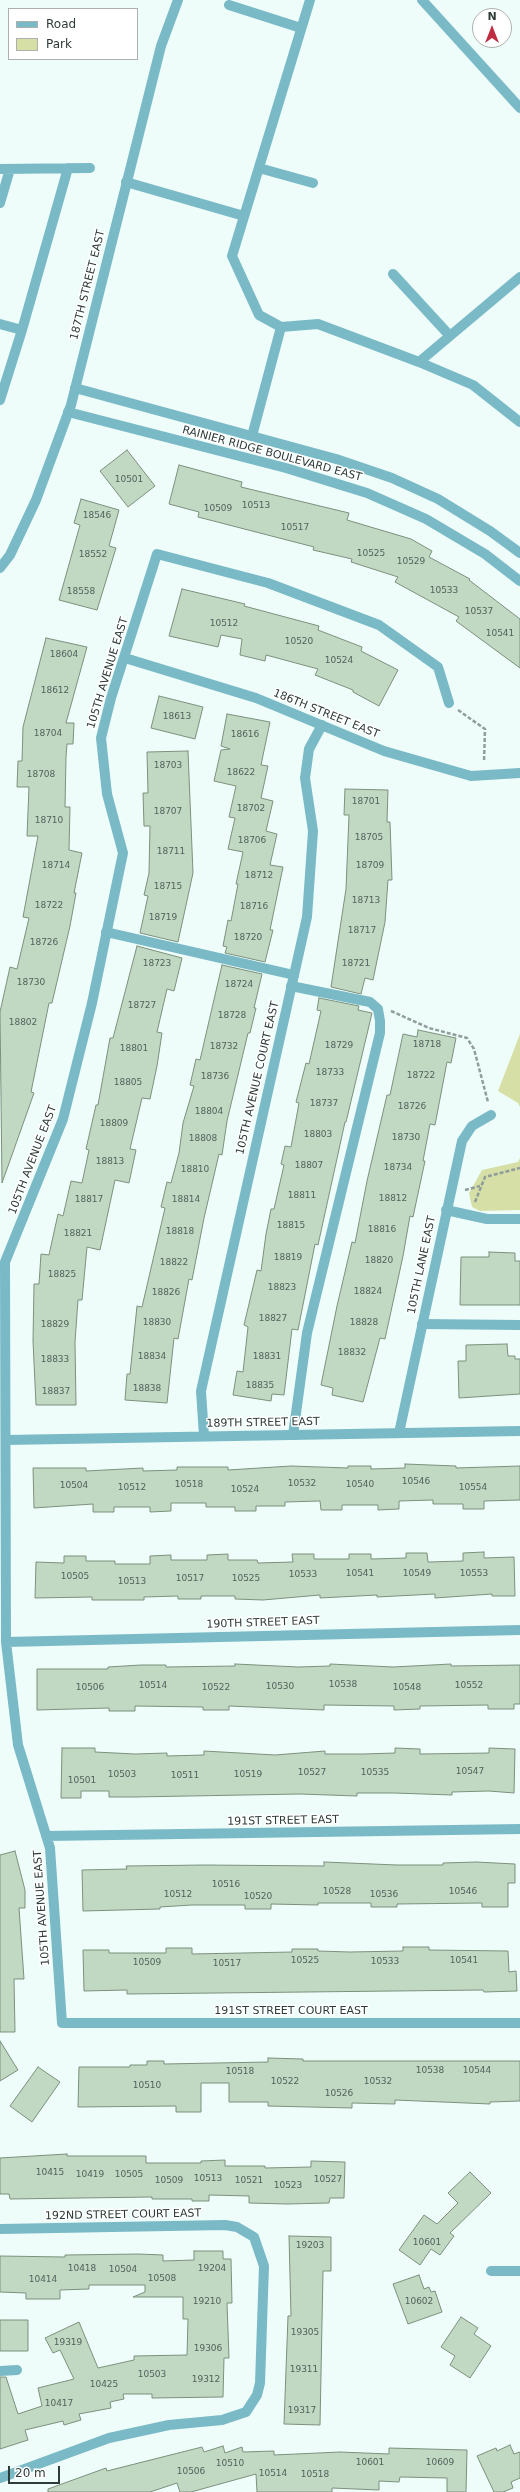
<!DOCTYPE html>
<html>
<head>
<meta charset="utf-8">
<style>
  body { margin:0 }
  #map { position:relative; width:520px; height:2492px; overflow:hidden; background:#effdfa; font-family:"DejaVu Sans",sans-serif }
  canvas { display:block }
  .legend { position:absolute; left:8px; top:8px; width:130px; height:52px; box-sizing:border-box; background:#fff; border:1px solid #abb1b0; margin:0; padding:5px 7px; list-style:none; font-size:12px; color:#2e3c39 }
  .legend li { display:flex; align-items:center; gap:8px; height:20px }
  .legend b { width:20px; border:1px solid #abb1b0 }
  .north { position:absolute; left:472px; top:8px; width:40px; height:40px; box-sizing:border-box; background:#fff; border:1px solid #abb1b0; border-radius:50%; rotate:0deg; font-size:11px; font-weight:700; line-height:16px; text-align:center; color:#2e3c39 }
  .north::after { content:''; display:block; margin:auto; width:14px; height:18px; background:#be2d41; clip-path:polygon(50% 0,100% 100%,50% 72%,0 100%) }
  .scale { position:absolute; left:8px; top:2466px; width:52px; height:18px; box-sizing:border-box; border:2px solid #2e3c39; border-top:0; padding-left:5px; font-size:12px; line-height:14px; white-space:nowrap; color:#2e3c39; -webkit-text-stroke:3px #fff; paint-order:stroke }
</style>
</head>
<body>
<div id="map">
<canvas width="520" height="2492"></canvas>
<ul class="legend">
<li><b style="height:5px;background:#7abac7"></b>Road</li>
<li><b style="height:11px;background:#d6dfa6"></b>Park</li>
</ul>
<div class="north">N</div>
<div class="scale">20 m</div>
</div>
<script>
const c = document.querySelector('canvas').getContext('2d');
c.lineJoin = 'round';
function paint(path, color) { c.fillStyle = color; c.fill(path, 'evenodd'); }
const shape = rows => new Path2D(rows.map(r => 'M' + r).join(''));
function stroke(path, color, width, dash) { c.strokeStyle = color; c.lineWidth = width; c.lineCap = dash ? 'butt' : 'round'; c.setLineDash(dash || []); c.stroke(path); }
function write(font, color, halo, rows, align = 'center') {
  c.font = font + ' "DejaVu Sans",sans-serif'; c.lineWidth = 3; c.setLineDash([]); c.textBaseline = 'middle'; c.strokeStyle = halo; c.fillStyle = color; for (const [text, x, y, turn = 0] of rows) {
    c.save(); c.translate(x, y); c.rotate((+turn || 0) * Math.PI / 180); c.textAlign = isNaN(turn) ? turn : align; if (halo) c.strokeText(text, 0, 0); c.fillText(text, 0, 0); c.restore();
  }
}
const green = shape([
  [520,1034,520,1107,518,1103,498,1091],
  [520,1158,520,1210,480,1211,472,1207,469,1193,482,1170,518,1162]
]);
const building = shape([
  [127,450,155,486,128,507,100,471,127,450],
  [179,465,242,482,241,487,349,513,347,520,411,539,432,551,429,557,470,579,469,580,520,619,520,668,456,621,459,617,395,582,398,577,351,562,352,559,313,550,314,547,198,517,199,512,169,504,179,465],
  [81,499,119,510,109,546,116,548,97,610,59,600,80,525,74,523,81,499],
  [182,589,245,604,244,606,319,626,318,630,362,647,361,651,398,670,379,706,353,692,353,690,315,675,318,669,266,655,265,661,240,655,242,639,221,635,218,647,169,636,182,589],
  [46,638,87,647,66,723,74,723,73,744,67,744,66,757,65,807,70,807,69,850,82,853,74,893,76,893,70,926,52,1003,49,1003,31,1092,34,1093,2,1183,0,1012,10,967,17,969,29,918,23,917,38,836,27,836,29,787,17,787,18,761,22,761,23,727,46,638],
  [159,696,203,707,195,739,151,728,159,696],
  [227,714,270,722,261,765,268,766,261,798,273,801,266,831,277,834,270,865,283,867,270,930,273,930,265,962,225,953,227,947,223,946,228,920,231,921,238,884,236,884,243,852,228,849,235,818,229,817,236,786,214,781,221,750,230,749,221,746,227,714],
  [188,751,193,873,178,942,140,933,148,896,144,895,149,873,150,826,144,826,143,793,148,793,147,752,188,751],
  [345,789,388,790,387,822,390,822,392,880,388,880,385,922,373,980,365,978,361,994,331,987,346,889,349,815,344,815,345,789],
  [137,946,182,958,174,991,167,989,157,1032,162,1033,157,1066,150,1099,142,1098,130,1149,136,1150,129,1183,115,1180,100,1250,87,1247,82,1300,78,1300,75,1342,76,1405,36,1405,33,1341,34,1284,39,1284,41,1254,49,1255,58,1214,63,1216,71,1181,82,1183,89,1150,86,1149,96,1105,98,1105,110,1038,113,1038,137,946],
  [222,965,262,974,254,1008,256,1008,250,1033,248,1033,227,1121,222,1155,219,1154,204,1218,192,1280,189,1279,178,1339,174,1338,167,1403,125,1400,127,1374,130,1374,137,1306,142,1307,165,1208,161,1207,167,1182,171,1183,179,1153,183,1123,194,1086,190,1085,196,1059,200,1060,222,965],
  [319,998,359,1006,358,1010,372,1013,368,1030,346,1122,345,1122,318,1245,315,1244,298,1330,292,1329,284,1395,272,1394,271,1401,233,1395,237,1371,243,1372,248,1327,244,1325,257,1270,261,1271,266,1234,271,1209,274,1209,284,1165,281,1164,285,1146,291,1147,299,1103,296,1102,306,1063,309,1064,321,1011,317,1010,319,998],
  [418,1030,456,1038,451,1063,447,1062,435,1125,430,1124,423,1161,425,1161,413,1217,410,1216,403,1256,385,1339,380,1338,363,1402,332,1395,333,1388,321,1385,337,1306,352,1242,355,1243,367,1181,387,1095,390,1095,403,1034,417,1037,418,1030],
  [489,1252,515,1253,515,1261,520,1261,520,1305,460,1305,461,1257,489,1257,489,1252],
  [507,1344,508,1356,515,1356,515,1359,520,1359,520,1394,459,1398,458,1361,466,1361,466,1345,507,1344],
  [405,1464,456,1466,456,1468,520,1466,520,1500,484,1501,484,1509,463,1509,463,1504,433,1504,433,1500,399,1501,399,1509,378,1510,378,1505,342,1505,342,1510,321,1510,320,1501,285,1502,285,1506,256,1506,256,1511,235,1511,235,1507,206,1507,206,1503,171,1503,171,1511,150,1512,150,1507,114,1507,114,1512,93,1512,93,1504,34,1508,33,1468,86,1468,86,1471,143,1468,143,1471,177,1470,177,1467,228,1467,228,1470,291,1466,348,1468,348,1466,371,1466,371,1469,405,1468,405,1464],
  [484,1552,484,1558,514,1557,515,1596,492,1596,492,1594,435,1598,435,1594,377,1597,377,1595,320,1598,320,1595,263,1600,235,1599,235,1596,201,1596,201,1599,178,1599,178,1596,144,1597,144,1600,92,1600,92,1597,35,1598,36,1562,64,1563,64,1556,86,1556,86,1561,115,1561,115,1564,150,1564,150,1556,171,1555,171,1560,207,1560,207,1555,228,1554,228,1560,257,1560,258,1563,293,1562,292,1554,314,1554,314,1559,349,1559,349,1554,371,1554,371,1559,406,1558,406,1553,427,1553,428,1562,463,1561,463,1553,484,1552],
  [235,1664,298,1667,330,1666,330,1664,393,1667,451,1664,451,1666,520,1665,520,1704,514,1704,514,1709,488,1709,488,1705,420,1706,420,1709,394,1710,394,1706,324,1705,324,1710,229,1706,229,1710,203,1710,203,1707,135,1706,135,1711,109,1711,109,1708,37,1710,37,1669,108,1669,108,1667,141,1665,166,1665,166,1667,235,1666,235,1664],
  [62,1748,95,1748,95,1752,135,1754,167,1753,167,1756,204,1755,204,1751,275,1755,325,1751,325,1754,363,1754,395,1753,395,1748,420,1749,420,1754,489,1753,489,1748,515,1749,514,1793,489,1791,452,1792,452,1795,394,1793,357,1793,357,1796,300,1794,134,1797,109,1797,109,1791,81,1791,81,1798,61,1798,62,1748],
  [15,1851,25,1890,25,1908,19,1908,24,1979,14,1979,15,2032,0,2032,0,1855,15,1851],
  [324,1862,397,1865,443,1865,443,1863,476,1862,515,1864,515,1883,508,1883,508,1907,482,1907,482,1903,397,1904,397,1907,371,1907,371,1903,318,1903,318,1905,271,1904,271,1909,245,1909,245,1905,192,1905,160,1907,160,1909,83,1911,82,1870,127,1869,126,1866,205,1865,324,1866,324,1862],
  [403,1947,429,1947,429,1950,508,1951,509,1972,516,1971,517,1991,484,1992,483,1990,127,1994,127,1990,84,1991,83,1950,109,1950,109,1953,166,1953,166,1948,192,1948,192,1954,292,1952,292,1949,318,1949,318,1951,350,1952,403,1951,403,1947],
  [0,2041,18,2070,0,2081,0,2041],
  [268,2058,303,2059,303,2061,520,2061,520,2101,490,2102,490,2104,395,2100,395,2104,352,2103,352,2108,268,2106,268,2102,229,2102,229,2083,201,2083,201,2112,176,2112,176,2106,78,2107,79,2067,130,2067,130,2065,147,2065,147,2061,164,2061,164,2064,268,2062,268,2058],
  [38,2067,60,2082,32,2122,10,2106,38,2067],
  [67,2154,67,2156,146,2156,146,2163,201,2163,201,2161,225,2160,225,2166,265,2166,265,2168,311,2167,311,2161,345,2162,344,2198,330,2198,329,2203,287,2204,249,2203,249,2196,209,2195,209,2201,192,2201,192,2199,152,2199,152,2197,10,2199,9,2194,0,2194,0,2158,67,2154],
  [470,2172,491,2193,450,2233,454,2236,440,2255,431,2249,420,2265,399,2250,424,2215,437,2224,458,2203,448,2193,470,2172],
  [289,2236,331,2237,331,2271,323,2271,320,2425,284,2424,288,2316,291,2316,289,2236],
  [194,2251,223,2251,223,2259,231,2259,232,2303,227,2303,229,2358,224,2358,223,2397,152,2398,152,2394,123,2394,124,2399,110,2402,111,2408,79,2414,81,2420,64,2425,63,2421,25,2430,28,2440,0,2449,0,2377,6,2377,18,2414,42,2406,38,2388,74,2379,60,2350,53,2353,45,2338,79,2322,98,2368,134,2360,134,2356,187,2355,188,2319,183,2319,183,2297,133,2297,145,2292,145,2285,89,2285,89,2289,60,2290,60,2299,26,2299,26,2293,0,2292,0,2256,65,2257,65,2255,138,2254,163,2255,163,2261,194,2260,194,2251],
  [419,2275,424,2289,429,2287,431,2292,435,2291,442,2312,408,2324,393,2284,419,2275],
  [461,2317,478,2328,474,2334,491,2346,470,2378,450,2365,455,2356,441,2347,461,2317],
  [0,2320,28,2320,28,2351,0,2351,0,2320],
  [510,2445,514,2454,520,2452,520,2478,511,2482,513,2488,503,2492,494,2492,477,2456,496,2448,497,2451,510,2445],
  [223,2446,225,2453,242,2447,243,2452,274,2451,274,2455,340,2452,389,2454,389,2448,467,2450,466,2492,447,2492,447,2478,400,2477,399,2482,379,2481,379,2490,332,2488,332,2492,257,2492,256,2474,191,2492,180,2492,177,2483,150,2492,48,2492,48,2489,106,2468,107,2471,202,2447,204,2452,223,2446]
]);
const path = shape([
  [458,710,485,729,484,762],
  [391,1011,429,1028,467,1038,474,1049,488,1102],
  [465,1190,480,1186],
  [475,1202,485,1177,520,1168]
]);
const service = shape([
  [310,0,232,256,259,315,281,327,318,324,419,362,473,385,520,422],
  [422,0,520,108],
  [229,5,301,28],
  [259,168,313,183],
  [0,169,90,168],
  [126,182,244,216],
  [0,203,10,169],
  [393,274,450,336],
  [0,324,22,330,0,400],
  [22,330,68,168],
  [419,362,520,277],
  [252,436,281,327],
  [106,932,294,975],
  [291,986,370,1002,378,1009,380,1021,380,1033,307,1333,293,1435],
  [422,1324,520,1325],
  [0,2371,17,2370]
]);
const minor = shape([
  [75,388,336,459,392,478,438,499,490,531,520,553],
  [68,412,286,468,367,493,426,519,485,554,520,581],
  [125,658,256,698,384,751,471,776,520,773],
  [449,703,438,667,379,625,268,583,157,554,111,698,101,738,107,794,123,853,92,1003,63,1119,5,1262,6,1642,18,1745,50,1848,62,2023,520,2023],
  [446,1210,487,1219,520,1219],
  [399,1433,462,1141,472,1126,491,1115],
  [204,1436,201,1391,307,917,313,831,305,778,309,749,322,725],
  [6,1440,520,1431],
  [6,1642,520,1630],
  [46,1836,520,1829],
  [0,2229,225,2225,237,2227,254,2237,264,2266,260,2383,257,2395,246,2412,222,2420,169,2425,109,2438,0,2478],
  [491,2271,520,2271]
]);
const tertiary = shape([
  [0,568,10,555,36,500,71,405,161,46,178,0]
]);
const numberNames = [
  ["10501",129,480],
  ["10513",256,506],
  ["10509",218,509],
  ["18546",97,516],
  ["10517",295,528],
  ["10525",371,554],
  ["18552",93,555],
  ["10529",411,562],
  ["10533",444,591],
  ["18558",81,592],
  ["10537",479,612],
  ["10512",224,624],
  ["10541",500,634],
  ["10520",299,642],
  ["18604",64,655],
  ["10524",339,661],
  ["18612",55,691],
  ["18613",177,717],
  ["18704",48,734],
  ["18616",245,735],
  ["18703",168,766],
  ["18622",241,773],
  ["18708",41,775],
  ["18701",366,802],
  ["18702",251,809],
  ["18707",168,812],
  ["18710",49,821],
  ["18705",369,838],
  ["18706",252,841],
  ["18711",171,852],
  ["18714",56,866],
  ["18709",370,866],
  ["18712",259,876],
  ["18715",168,887],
  ["18713",366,901],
  ["18722",49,906],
  ["18716",254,907],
  ["18719",163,918],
  ["18717",362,931],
  ["18720",248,938],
  ["18726",44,943],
  ["18723",157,964],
  ["18721",356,964],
  ["18730",31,983],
  ["18724",239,985],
  ["18727",142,1006],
  ["18728",232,1016],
  ["18802",23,1023],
  ["18718",427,1045],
  ["18729",339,1046],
  ["18732",224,1047],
  ["18801",134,1049],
  ["18733",330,1073],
  ["18722",421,1076],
  ["18736",215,1077],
  ["18805",128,1083],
  ["18737",324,1104],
  ["18726",412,1107],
  ["18804",209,1112],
  ["18809",114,1124],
  ["18803",318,1135],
  ["18730",406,1138],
  ["18808",203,1139],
  ["18813",110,1162],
  ["18807",309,1166],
  ["18734",398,1168],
  ["18810",195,1170],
  ["18811",302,1196],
  ["18812",393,1199],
  ["18817",89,1200],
  ["18814",186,1200],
  ["18815",291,1226],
  ["18816",382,1230],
  ["18818",180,1232],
  ["18821",78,1234],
  ["18819",288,1258],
  ["18820",379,1261],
  ["18822",174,1263],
  ["18825",62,1275],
  ["18823",282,1288],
  ["18824",368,1292],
  ["18826",166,1293],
  ["18827",273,1319],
  ["18830",157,1323],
  ["18828",364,1323],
  ["18829",55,1325],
  ["18832",352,1353],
  ["18834",152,1357],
  ["18831",267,1357],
  ["18833",55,1360],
  ["18835",260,1386],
  ["18838",147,1389],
  ["18837",56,1392],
  ["10546",416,1482],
  ["10532",302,1484],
  ["10518",189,1485],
  ["10540",360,1485],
  ["10504",74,1486],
  ["10512",132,1488],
  ["10554",473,1488],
  ["10524",245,1490],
  ["10541",360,1574],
  ["10549",417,1574],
  ["10553",474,1574],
  ["10533",303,1575],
  ["10505",75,1577],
  ["10517",190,1579],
  ["10525",246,1579],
  ["10513",132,1582],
  ["10538",343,1685],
  ["10514",153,1686],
  ["10552",469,1686],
  ["10530",280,1687],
  ["10506",90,1688],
  ["10522",216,1688],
  ["10548",407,1688],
  ["10547",470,1772],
  ["10527",312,1773],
  ["10535",375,1773],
  ["10503",122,1775],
  ["10519",248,1775],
  ["10511",185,1776],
  ["10501",82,1781],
  ["10516",226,1885],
  ["10528",337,1892],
  ["10546",463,1892],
  ["10512",178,1895],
  ["10536",384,1895],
  ["10520",258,1897],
  ["10525",305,1961],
  ["10541",464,1961],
  ["10533",385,1962],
  ["10509",147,1963],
  ["10517",227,1964],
  ["10538",430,2071],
  ["10544",477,2071],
  ["10518",240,2072],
  ["10522",285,2082],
  ["10532",378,2082],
  ["10510",147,2086],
  ["10526",339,2094],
  ["10415",50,2173],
  ["10419",90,2175],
  ["10505",129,2175],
  ["10513",208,2179],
  ["10527",328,2180],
  ["10509",169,2181],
  ["10521",249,2181],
  ["10523",288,2186],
  ["10601",427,2243],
  ["19203",310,2246],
  ["10418",82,2269],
  ["19204",212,2269],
  ["10504",123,2270],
  ["10508",162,2279],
  ["10414",43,2280],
  ["19210",207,2302],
  ["10602",419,2302],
  ["19305",305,2333],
  ["19319",68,2343],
  ["19306",208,2349],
  ["19311",304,2370],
  ["10503",152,2375],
  ["19312",206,2380],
  ["10425",104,2385],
  ["10417",59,2404],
  ["19317",302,2411],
  ["10601",370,2463],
  ["10609",440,2463],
  ["10510",230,2464],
  ["10506",191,2472],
  ["10514",273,2474],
  ["10518",315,2475]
];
const streetNames = [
  ["187TH STREET EAST",88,285,-76],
  ["RAINIER RIDGE BOULEVARD EAST",272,454,15],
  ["105TH AVENUE EAST",108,673,-73],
  ["186TH STREET EAST",326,714,22],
  ["105TH AVENUE COURT EAST",258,1078,-77],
  ["105TH AVENUE EAST",33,1160,-69],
  ["105TH LANE EAST",422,1265,-78],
  ["189TH STREET EAST",263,1423,-1],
  ["190TH STREET EAST",263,1623,-2],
  ["191ST STREET EAST",283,1821,-1],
  ["105TH AVENUE EAST",42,1908,-94],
  ["191ST STREET COURT EAST",291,2011],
  ["192ND STREET COURT EAST",123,2215,-1]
];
paint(green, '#d6dfa6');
paint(building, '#c1d8c3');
stroke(building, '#7b917d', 1);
stroke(path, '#909e9b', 2.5, [4, 2]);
stroke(service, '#7abac7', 10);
stroke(minor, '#7abac7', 10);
stroke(tertiary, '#7abac7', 10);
write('9px', '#53635c', null, numberNames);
write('11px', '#2e3c39', '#fff', streetNames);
</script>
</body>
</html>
